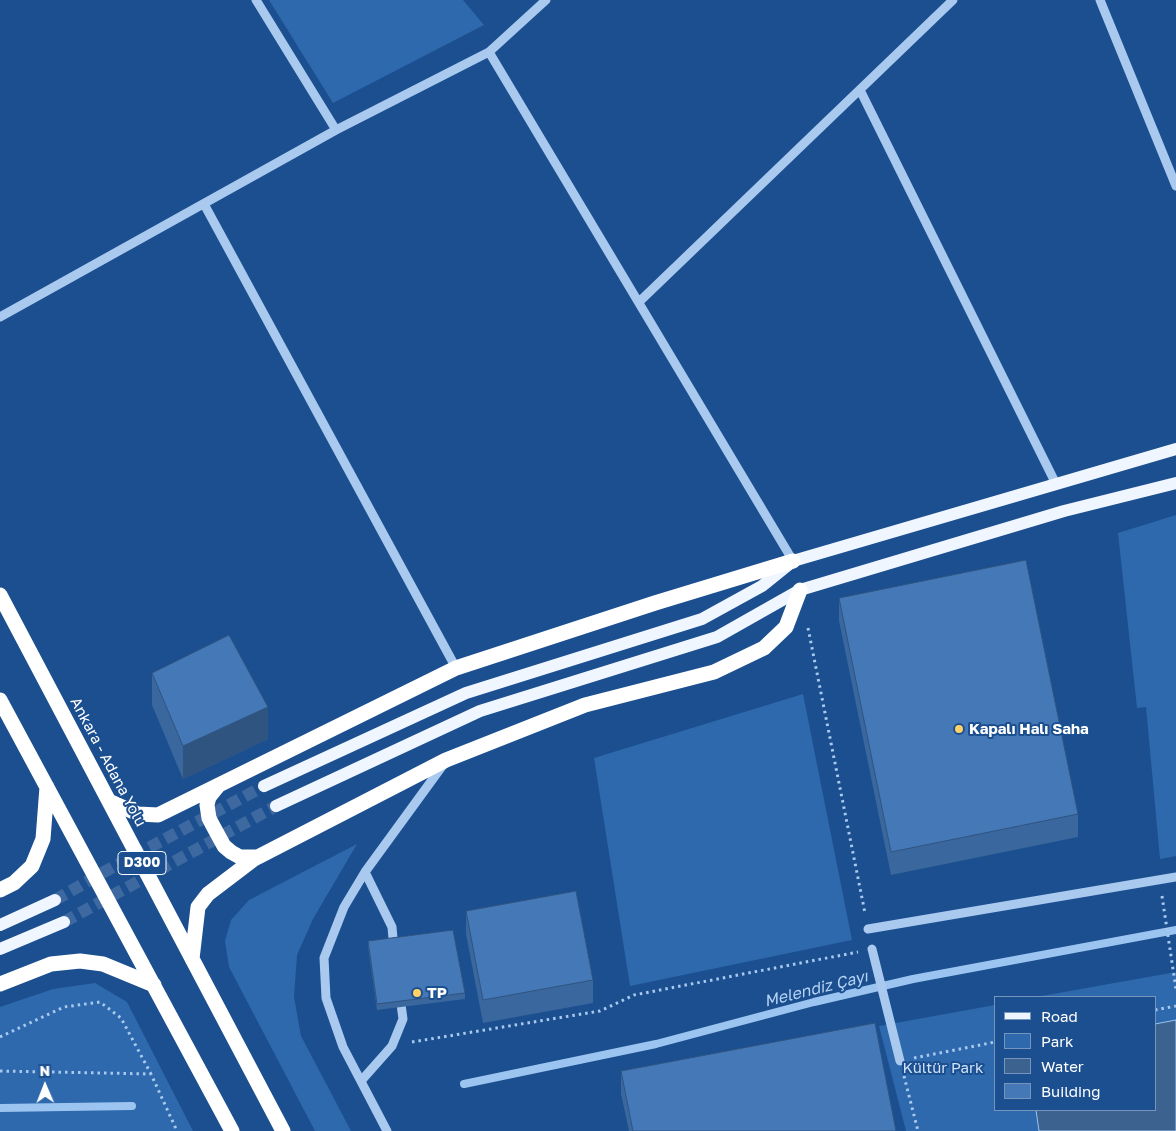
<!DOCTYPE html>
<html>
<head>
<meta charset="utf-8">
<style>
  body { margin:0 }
  #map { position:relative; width:1176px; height:1131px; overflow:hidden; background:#1b4f8f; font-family:"Golos Text",sans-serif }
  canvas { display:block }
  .legend { position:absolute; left:994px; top:996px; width:162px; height:115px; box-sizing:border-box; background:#1b4f8f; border:1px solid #7695bc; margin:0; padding:6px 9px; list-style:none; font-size:15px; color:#fff }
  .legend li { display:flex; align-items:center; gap:10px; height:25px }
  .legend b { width:25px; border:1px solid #7695bc }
  .north { position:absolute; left:20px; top:1061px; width:50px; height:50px; -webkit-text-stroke:4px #1b4f8f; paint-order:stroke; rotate:359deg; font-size:14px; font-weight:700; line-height:20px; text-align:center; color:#fff }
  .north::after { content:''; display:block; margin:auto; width:18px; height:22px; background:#fff; clip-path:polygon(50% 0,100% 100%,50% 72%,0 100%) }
</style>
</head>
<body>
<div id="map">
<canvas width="1176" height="1131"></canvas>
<ul class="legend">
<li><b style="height:6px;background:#f0f6ff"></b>Road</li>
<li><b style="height:14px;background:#2e69ad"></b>Park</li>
<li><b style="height:14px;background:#3c6290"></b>Water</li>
<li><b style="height:14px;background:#4478b7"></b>Building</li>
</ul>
<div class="north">N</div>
</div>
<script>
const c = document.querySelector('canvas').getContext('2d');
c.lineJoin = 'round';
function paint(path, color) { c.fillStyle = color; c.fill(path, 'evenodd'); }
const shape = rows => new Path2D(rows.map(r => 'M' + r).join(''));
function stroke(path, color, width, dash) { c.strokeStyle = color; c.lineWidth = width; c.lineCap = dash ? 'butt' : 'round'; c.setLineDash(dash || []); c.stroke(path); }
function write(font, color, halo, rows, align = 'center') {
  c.font = font + ' "Golos Text",sans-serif'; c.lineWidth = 4; c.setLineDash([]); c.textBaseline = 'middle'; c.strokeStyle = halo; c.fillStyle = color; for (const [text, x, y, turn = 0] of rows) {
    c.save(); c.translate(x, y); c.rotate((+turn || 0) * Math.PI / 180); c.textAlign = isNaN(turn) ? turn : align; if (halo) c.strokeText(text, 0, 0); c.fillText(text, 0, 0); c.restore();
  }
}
const green = shape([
  [269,0,463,0,484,25,333,103],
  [1176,515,1176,856,1160,859,1146,707,1137,708,1118,533],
  [803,694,852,940,630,986,594,758],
  [357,844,313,919,297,955,294,997,301,1036,351,1131,315,1131,229,967,225,941,231,920,249,900],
  [1176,972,1176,1131,906,1131,879,1026,995,1005,995,1110,1155,1110,1155,997,1036,997],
  [95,983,127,1002,193,1131,0,1131,0,1007,53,989]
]);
const water = shape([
  [1176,1020,1176,1131,1039,1131,1036,1110,1155,1110,1155,1024,1176,1020]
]);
const stream = shape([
  [464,1084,656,1044,814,1002,913,979,1176,930],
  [0,1108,132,1106]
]);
const majorTunnel = shape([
  [55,900,113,867,264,786],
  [64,922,276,806]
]);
const path = shape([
  [808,628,865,913],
  [1162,896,1176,989],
  [1155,1010,1176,1006],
  [0,1037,64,1007,100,1002,121,1018,151,1074],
  [412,1042,600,1011,634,995,858,952],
  [914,1058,995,1042],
  [0,1071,151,1074,177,1131],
  [904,1076,918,1131]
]);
const minor = shape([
  [256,0,336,130],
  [1100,0,1176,186],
  [489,52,793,561],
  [860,90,1056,484],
  [204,204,456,668],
  [639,302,953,0],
  [0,317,336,130,489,52,546,0],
  [365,872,392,927,394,950],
  [868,929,1176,877],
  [872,949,900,1061],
  [361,1081,392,1046,403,1019,400,997],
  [387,1131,343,1047,326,998,324,958,344,907,365,872,443,765]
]);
const major = shape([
  [264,786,466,693,702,619,762,586,793,561,1176,449],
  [276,806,480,711,717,637,800,590,1064,511,1176,483],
  [0,925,55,900],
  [0,949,64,922]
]);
const highway = shape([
  [0,595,283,1131],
  [0,700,232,1131],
  [218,786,209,797,207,805,209,818,212,824,224,846,231,852,240,857,258,857],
  [109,801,138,814,158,815,456,668,655,603,793,561],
  [0,890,14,883,32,866,43,839,47,787],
  [192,959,198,907,208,894,254,859,446,760,585,705,714,672,764,648,786,627,800,590],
  [0,984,51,964,80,961,103,964,154,985]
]);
const wall = shape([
  [839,598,1078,814,1078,837,891,875,839,621],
  [152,673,268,739,183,779,152,705],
  [466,911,593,980,593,1003,483,1023,466,934],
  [368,941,465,993,465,999,377,1010,368,947],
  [621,1071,896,1131,629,1131,621,1094]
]);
const shadedWall = shape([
  [268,707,268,739,183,779,183,746]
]);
const building = shape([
  [1026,560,1078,814,891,852,839,598,1026,560],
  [229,635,268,707,183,746,152,673,229,635],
  [576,891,593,980,483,1000,466,911,576,891],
  [453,930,465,993,377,1004,368,941,453,930],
  [875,1023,896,1131,633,1131,621,1071,875,1023]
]);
const markers = [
  [959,729,5,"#ffd166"],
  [417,993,5,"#ffd166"]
];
const shields = [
  [142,863,48]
];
const shieldNames = [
  ["D300",142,863]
];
const poiNames = [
  ["Kapalı Halı Saha",969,729],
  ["TP",427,993]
];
const streetNames = [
  ["Ankara - Adana Yolu",108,762,62]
];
const parkNames = [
  ["Kültür Park",943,1068]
];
const waterNames = [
  ["Melendiz Çayı",816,989,-14]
];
paint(green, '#2e69ad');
paint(water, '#3c6290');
stroke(water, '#9cc4f0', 1);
stroke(stream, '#9cc4f0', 8);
stroke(majorTunnel, '#3d69a0', 12, [12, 6]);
stroke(path, '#a9c9ee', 3, [2.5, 4]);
stroke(minor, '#a9c9ee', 9);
stroke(major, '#f0f6ff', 12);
stroke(highway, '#fff', 15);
paint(wall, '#3a679d');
paint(shadedWall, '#305480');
paint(building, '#4478b7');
stroke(building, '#305480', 1);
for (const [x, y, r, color] of markers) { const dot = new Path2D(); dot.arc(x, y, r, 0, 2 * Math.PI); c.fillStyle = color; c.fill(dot); stroke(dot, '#1b4f8f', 2); }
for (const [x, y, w] of shields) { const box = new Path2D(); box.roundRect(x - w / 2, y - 11.5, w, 23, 4); c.fillStyle = '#1b4f8f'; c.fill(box); stroke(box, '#fff', 1); }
write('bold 14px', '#fff', null, shieldNames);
write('bold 15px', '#fff', '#1b4f8f', poiNames, 'left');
write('15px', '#fff', '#1b4f8f', streetNames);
write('15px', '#cfe3fa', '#1b4f8f', parkNames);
write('italic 16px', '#b5d3f5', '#1b4f8f', waterNames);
</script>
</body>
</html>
